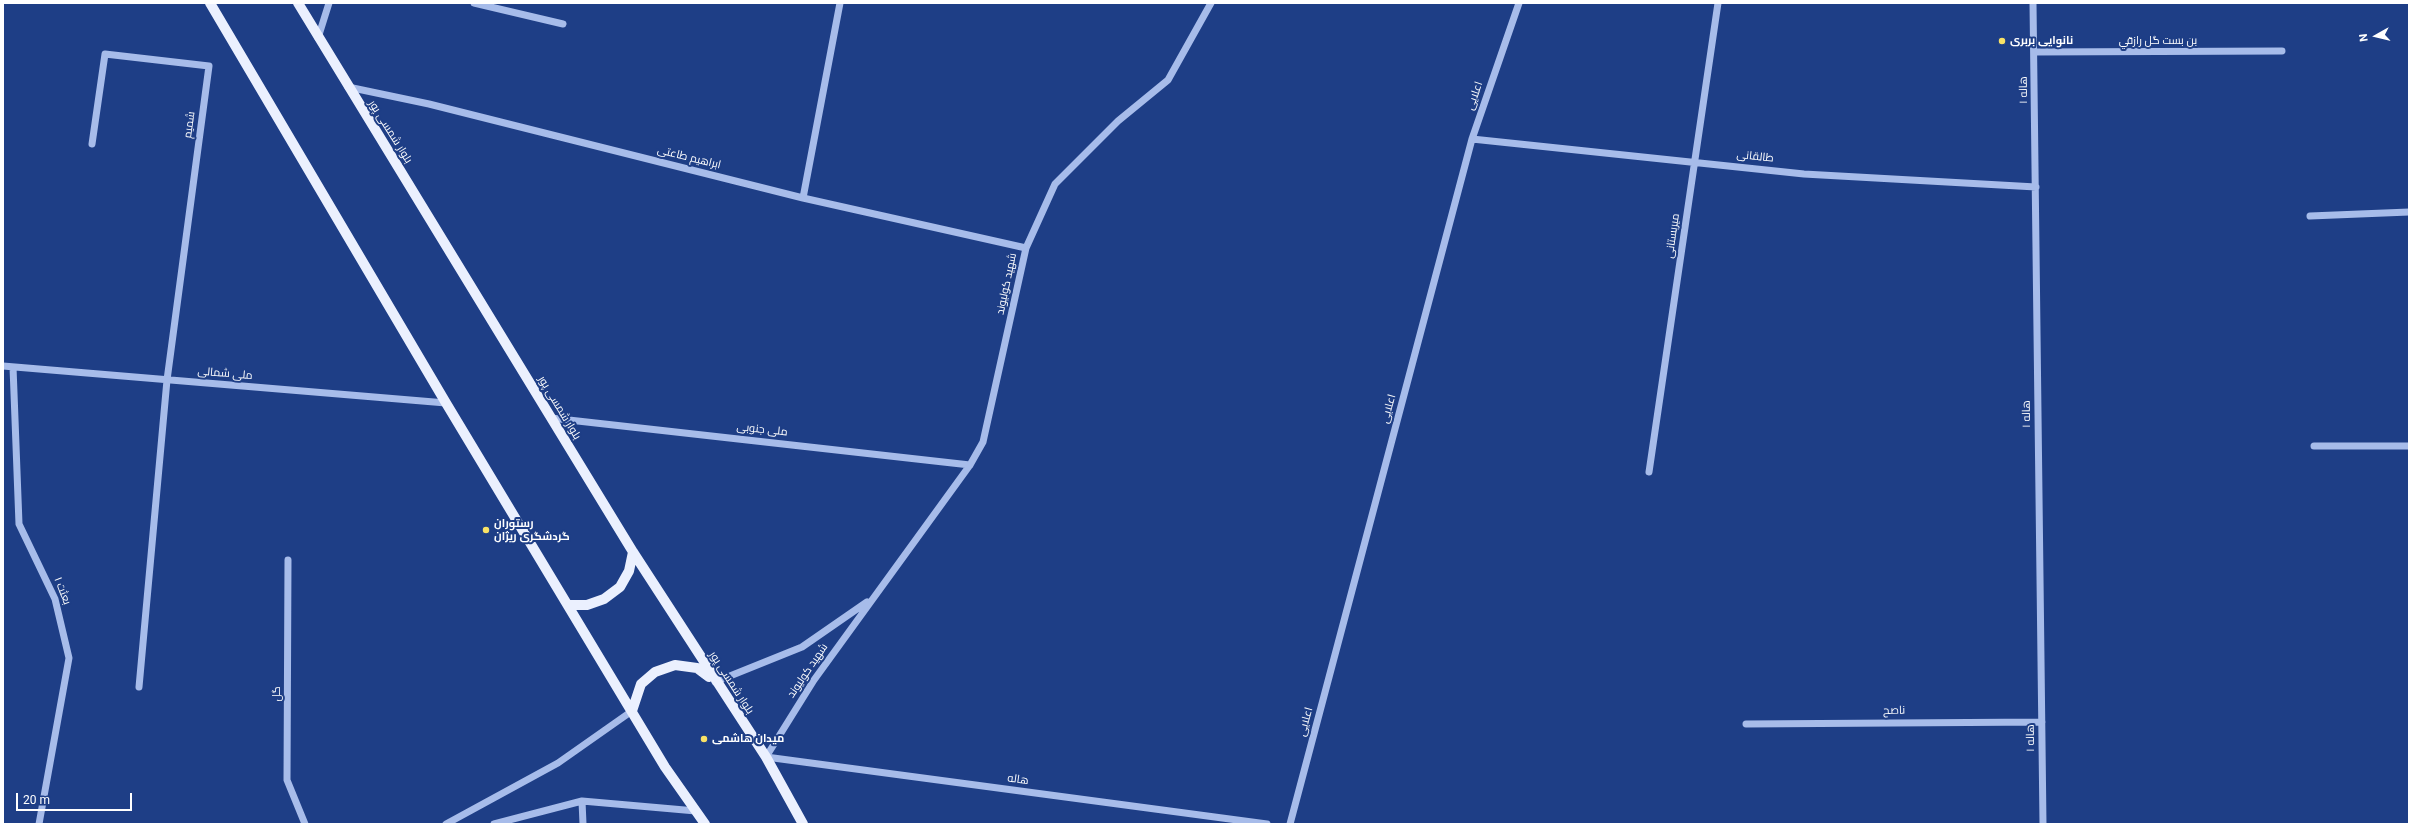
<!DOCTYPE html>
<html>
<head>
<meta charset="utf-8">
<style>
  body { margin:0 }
  #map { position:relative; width:2412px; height:827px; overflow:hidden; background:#1e3e86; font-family:Roboto,sans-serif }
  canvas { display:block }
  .frame { position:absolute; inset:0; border:4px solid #fff; pointer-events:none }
  .north { position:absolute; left:2356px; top:16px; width:40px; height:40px; -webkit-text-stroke:3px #1e3e86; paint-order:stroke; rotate:262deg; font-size:11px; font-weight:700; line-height:16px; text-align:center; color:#fff }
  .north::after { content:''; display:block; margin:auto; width:14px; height:18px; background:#fff; clip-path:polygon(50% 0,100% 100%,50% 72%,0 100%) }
  .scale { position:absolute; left:16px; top:793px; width:116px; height:18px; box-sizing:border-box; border:2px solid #fff; border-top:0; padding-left:5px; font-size:12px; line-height:14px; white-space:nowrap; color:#fff; -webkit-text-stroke:3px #1e3e86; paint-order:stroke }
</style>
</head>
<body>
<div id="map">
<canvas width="2412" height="827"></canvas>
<div class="frame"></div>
<div class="north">N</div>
<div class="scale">20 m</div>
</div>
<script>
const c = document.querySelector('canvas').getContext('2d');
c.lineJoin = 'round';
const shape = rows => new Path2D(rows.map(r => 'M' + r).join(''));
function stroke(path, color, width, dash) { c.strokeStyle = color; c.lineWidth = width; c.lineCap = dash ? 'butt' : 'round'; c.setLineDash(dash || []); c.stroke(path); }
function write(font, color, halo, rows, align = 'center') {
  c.font = font + ' Roboto,Cairo,sans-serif'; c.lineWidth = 4; c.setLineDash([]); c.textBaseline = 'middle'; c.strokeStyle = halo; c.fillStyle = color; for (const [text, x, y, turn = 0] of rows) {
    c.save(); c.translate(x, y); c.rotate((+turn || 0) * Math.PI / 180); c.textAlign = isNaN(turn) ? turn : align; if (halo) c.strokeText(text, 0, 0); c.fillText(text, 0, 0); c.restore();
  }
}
const minor = shape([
  [474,3,563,24],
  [1211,3,1168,80,1118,121,1055,184,1026,248,983,442,970,465,814,680,766,757,1267,824],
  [2033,3,2043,824],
  [318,38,329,3],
  [2034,52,2282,51],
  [348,87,429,104,803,198,1026,248],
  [1472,139,1804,174,2036,187],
  [92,144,105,54,209,66,167,380,139,687],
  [803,198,840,3],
  [2310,216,2409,212],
  [3,366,446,403],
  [13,367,19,524,55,599,69,658,39,824],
  [551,418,970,465],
  [2314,446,2409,446],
  [1649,472,1718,3],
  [288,560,287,780,305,824],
  [715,682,802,647,867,602],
  [1746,724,2042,722],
  [582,801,583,824],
  [446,824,558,763,632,711],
  [494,824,582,801,696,811],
  [1290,824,1472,139,1519,3]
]);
const major = shape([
  [210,3,446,403,665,767,705,824],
  [298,3,633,552,766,757,803,824],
  [568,605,587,605,604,599,620,587,629,571,633,552],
  [632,711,641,684,655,672,675,665,697,668,709,677]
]);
const markers = [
  [2002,41,4,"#f9e266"],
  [486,530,4,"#f9e266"],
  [704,739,4,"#f9e266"]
];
const poiNames = [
  ["نانوایی بربری",2010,41],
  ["رستوران",494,524],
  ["گردشگری ریژان",494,537],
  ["میدان هاشمی",712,739]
];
const streetNames = [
  ["بن بست گل رازقي",2158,41],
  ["هاله ۱",2024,90,-91],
  ["اعلایی",1475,96,-71],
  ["شمیم",190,125,-82],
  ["بلوار شمسی پور",390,132,58],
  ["طالقانی",1755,157,6],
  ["ابراهیم طاعتی",689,158,14],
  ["میربستانی",1673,236,-82],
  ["شهید کولیوند",1007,284,-78],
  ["ملی شمالی",225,374,5],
  ["بلوار شمسی پور",559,408,59],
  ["اعلایی",1389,409,-75],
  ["هاله ۱",2027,414,-91],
  ["ملی جنوبی",762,430,6],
  ["بعثت ۱",62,591,69],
  ["شهید کولیوند",808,671,-56],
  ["بلوار شمسی پور",731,683,57],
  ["گل",277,694,-90],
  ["ناصح",1894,711,-1],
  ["اعلایی",1306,722,-75],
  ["هاله ۱",2031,738,-91],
  ["هاله",1018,780,8]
];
stroke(minor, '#a7bcea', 7);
stroke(major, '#ebf0fe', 10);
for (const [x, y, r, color] of markers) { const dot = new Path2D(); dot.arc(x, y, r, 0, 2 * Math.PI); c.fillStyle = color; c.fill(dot); stroke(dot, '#1e3e86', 1.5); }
write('bold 11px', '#fff', '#1e3e86', poiNames, 'left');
write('11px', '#fff', '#1e3e86', streetNames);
</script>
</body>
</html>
